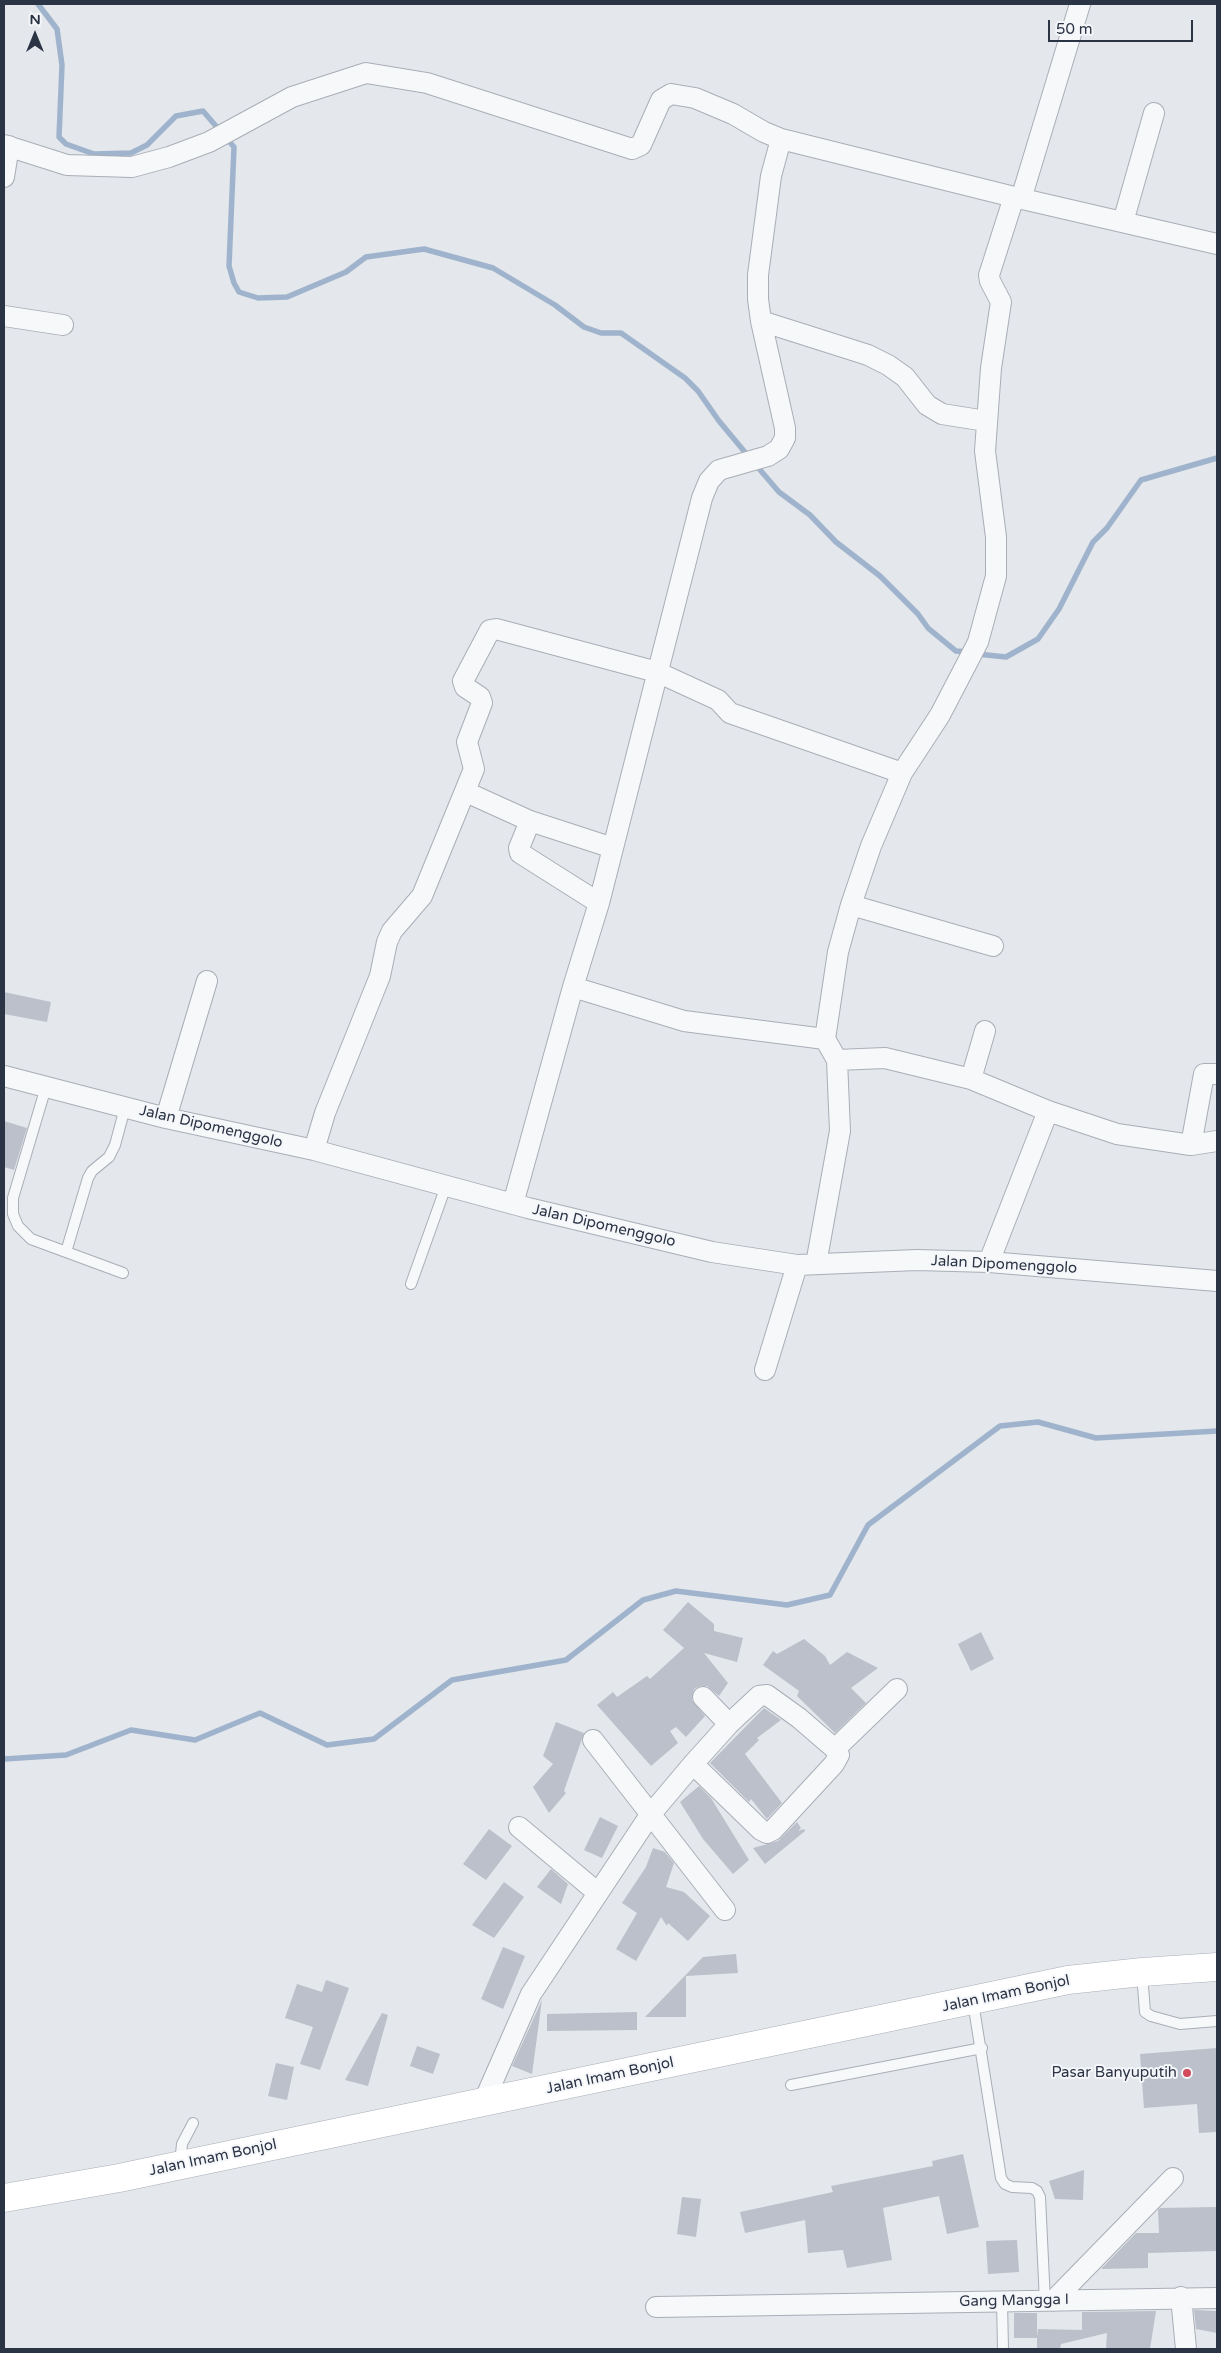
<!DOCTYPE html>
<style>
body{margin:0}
#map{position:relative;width:1221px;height:2353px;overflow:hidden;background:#e4e7ec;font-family:"Varela Round",sans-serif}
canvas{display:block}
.frame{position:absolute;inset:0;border:5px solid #2b3445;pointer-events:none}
.north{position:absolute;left:10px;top:10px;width:50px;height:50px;-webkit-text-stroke:4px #f4f6f9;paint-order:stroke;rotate:0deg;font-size:14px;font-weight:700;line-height:20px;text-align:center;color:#2b3445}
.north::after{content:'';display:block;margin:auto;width:18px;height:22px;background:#2b3445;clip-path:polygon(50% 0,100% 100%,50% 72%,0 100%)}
.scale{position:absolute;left:1048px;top:20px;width:145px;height:22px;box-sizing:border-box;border:2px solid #2b3445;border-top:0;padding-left:6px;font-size:15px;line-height:18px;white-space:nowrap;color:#2b3445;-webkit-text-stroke:4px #f4f6f9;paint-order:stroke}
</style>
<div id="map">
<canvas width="1221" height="2353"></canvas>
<div class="frame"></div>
<div class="north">N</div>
<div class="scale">50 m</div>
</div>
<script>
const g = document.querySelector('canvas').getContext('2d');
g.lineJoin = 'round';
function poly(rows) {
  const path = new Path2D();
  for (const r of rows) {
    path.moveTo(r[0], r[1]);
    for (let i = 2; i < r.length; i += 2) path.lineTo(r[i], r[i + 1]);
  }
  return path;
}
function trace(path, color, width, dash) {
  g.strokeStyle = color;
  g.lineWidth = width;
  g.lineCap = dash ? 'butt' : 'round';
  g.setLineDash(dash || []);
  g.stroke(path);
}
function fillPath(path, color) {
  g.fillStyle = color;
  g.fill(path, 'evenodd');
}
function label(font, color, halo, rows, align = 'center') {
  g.font = font + ' "Varela Round",sans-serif';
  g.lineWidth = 4;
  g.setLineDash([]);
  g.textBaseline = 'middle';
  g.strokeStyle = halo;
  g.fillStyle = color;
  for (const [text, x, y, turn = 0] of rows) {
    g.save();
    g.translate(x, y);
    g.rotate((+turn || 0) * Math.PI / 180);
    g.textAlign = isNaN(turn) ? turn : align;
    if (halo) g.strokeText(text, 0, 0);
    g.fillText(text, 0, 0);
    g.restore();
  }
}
trace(poly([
 [38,4,57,29,62,65,59,137,66,144,94,154,131,153,147,145,176,116,203,111,234,147,229,266,234,283,239,292,258,298,287,297,346,272,366,257,424,249,493,268,555,305,584,327,601,333,621,333,685,378,698,391,719,421,749,457],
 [755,464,779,492,810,515,836,542,880,576,918,614,928,628,956,651,968,652],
 [977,654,1006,657,1038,639,1059,609,1093,542,1107,528,1141,480,1217,458],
 [4,1759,66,1755,131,1730,195,1740,260,1713,327,1745,374,1739,452,1680,566,1660,643,1600,676,1591,787,1605,830,1595,868,1525,1000,1426,1038,1422,1096,1438,1217,1431]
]), '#9fb4cc', 5.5);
fillPath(poly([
 [4,992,51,1002,47,1022,4,1014],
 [4,1121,27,1128,14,1170,4,1167],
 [688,1602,714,1624,714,1631,743,1638,737,1662,704,1653,728,1683,719,1696,707,1686,700,1686,694,1689,692,1700,705,1716,686,1737,676,1727,670,1731,678,1743,651,1766,597,1705,613,1692,617,1697,647,1676,650,1679,684,1648,663,1630],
 [981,1632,994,1659,971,1671,958,1644],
 [804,1639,825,1656,830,1665,847,1652,878,1668,851,1688,866,1703,835,1733,797,1696,799,1691,763,1665,773,1651,777,1654],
 [764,1708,781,1720,757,1738,759,1740,745,1754,782,1803,767,1819,751,1799,749,1802,710,1763],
 [556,1722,584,1733,564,1791,566,1793,549,1813,533,1787,553,1764,543,1756],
 [699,1786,711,1798,749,1860,733,1874,703,1839,680,1802],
 [600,1817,618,1826,602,1858,584,1850],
 [797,1822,801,1828,798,1831,804,1829,805,1831,765,1864,753,1848,778,1841],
 [489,1829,512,1846,486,1880,463,1864],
 [653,1848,665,1852,674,1863,666,1887,684,1892,710,1916,688,1941,668,1923,667,1926,661,1917,636,1961,616,1949,637,1913,622,1903,646,1867],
 [551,1869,568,1884,561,1904,537,1887],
 [504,1882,524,1897,494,1938,472,1925],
 [503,1947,525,1956,503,2009,481,1999],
 [736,1954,738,1973,686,1976,686,2017,645,2017,703,1957],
 [326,1980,349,1988,320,2070,300,2064,313,2027,285,2018,297,1984,322,1992],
 [542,2000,532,2074,512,2066],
 [637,2012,637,2030,547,2031,547,2014],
 [382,2013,388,2015,368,2086,345,2080],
 [417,2046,440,2054,433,2074,410,2066],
 [1217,2048,1217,2132,1199,2133,1197,2104,1144,2108,1140,2054],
 [276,2063,294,2067,287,2100,268,2096],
 [963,2154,979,2227,947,2234,939,2196,883,2208,892,2260,847,2268,843,2250,808,2253,805,2220,745,2233,740,2212,833,2192,831,2186,933,2166,932,2161],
 [1084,2170,1083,2200,1055,2199,1049,2181],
 [682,2197,701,2199,696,2237,677,2234],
 [1217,2207,1217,2251,1148,2253,1148,2268,1101,2269,1136,2233,1159,2233,1158,2210,1160,2208],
 [1017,2240,1019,2272,988,2274,986,2241],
 [1194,2310,1216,2311,1217,2333,1196,2329],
 [1156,2311,1150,2349,1106,2349,1107,2333,1061,2344,1060,2349,1037,2349,1037,2338,1014,2338,1014,2313,1037,2313,1037,2337,1038,2329,1082,2330,1082,2312]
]), '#bbc0ca');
const service = poly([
 [46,1087,13,1198,13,1214,18,1226,31,1239,123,1273],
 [66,1252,88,1178,92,1171,109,1157,115,1145,125,1108],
 [411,1284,446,1186],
 [1142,1973,1145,2012,1151,2016,1180,2024,1217,2021],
 [973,2002,1001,2178,1005,2184,1012,2187,1032,2188,1037,2191,1040,2197,1045,2302],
 [791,2085,982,2048],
 [180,2164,182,2144,193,2123],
 [1002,2302,1003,2349]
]);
const minor = poly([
 [4,145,67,165,132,167,169,157,209,142,292,97,366,73,427,83,632,149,641,145,661,100,671,94,695,98,733,114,764,132,781,139],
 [4,177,9,146],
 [1021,199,1080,4],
 [1123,222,1154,113],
 [4,316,63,325],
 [761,321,868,355,888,365,905,377,927,405,942,414,986,421],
 [466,792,530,821,613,848],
 [530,821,519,848,520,853,599,903],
 [851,905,993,946],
 [573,987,684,1021,825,1039],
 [837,1060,885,1058,971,1079,1048,1111,1117,1134,1191,1145,1217,1141],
 [4,1076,166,1118,314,1150,528,1208,712,1252,797,1265,917,1260,989,1262,1217,1281],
 [971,1079,985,1031],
 [166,1118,207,981],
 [1191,1145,1204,1074,1217,1074],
 [314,1150,325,1113,380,976,387,942,392,931,422,896,474,769,467,742,482,703,480,697,465,687,463,681,490,630,496,629,657,672,718,700,730,713,902,773],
 [513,1204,573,987,599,903,702,498,709,481,719,470,768,456,779,449,785,438,785,428,761,321,758,299,758,275,771,176,781,139,1014,197,1217,244],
 [989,1262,1048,1111],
 [816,1264,840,1131,837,1060,825,1039,838,952,851,905,871,846,902,773,940,715,978,642,996,576,996,537,985,451,991,368,1001,302,990,281,989,275,1014,197],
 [765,1370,797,1265],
 [703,1697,729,1724],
 [593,1740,725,1910],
 [835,1749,897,1689],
 [519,1827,598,1893],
 [484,2101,531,1994,650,1815,693,1764,729,1724,759,1696,767,1695,799,1718,835,1749,839,1755,834,1764,773,1830,767,1833,761,1830,693,1764],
 [1181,2297,1186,2349],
 [1053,2301,1173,2178],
 [656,2307,1217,2298]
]);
const secondary = poly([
 [4,2198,119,2178,1068,1980,1142,1972,1217,1967]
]);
trace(service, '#a9aeb7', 12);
trace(minor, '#a9aeb7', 22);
trace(secondary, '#a9aeb7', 29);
trace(service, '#f7f8fa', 10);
trace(minor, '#f7f8fa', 20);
trace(secondary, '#fff', 28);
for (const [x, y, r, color] of [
 [1187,2073,5,"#d1495b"]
]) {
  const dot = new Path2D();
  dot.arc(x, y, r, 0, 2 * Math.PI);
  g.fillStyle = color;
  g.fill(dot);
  trace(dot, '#f4f6f9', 2);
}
label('15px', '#2b3445', '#f4f6f9', [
 ["Jalan Dipomenggolo",211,1127,13],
 ["Jalan Dipomenggolo",604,1226,13],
 ["Jalan Dipomenggolo",1004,1265,3],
 ["Jalan Imam Bonjol",1006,1994,-12],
 ["Jalan Imam Bonjol",610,2076,-12],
 ["Jalan Imam Bonjol",213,2158,-12],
 ["Gang Mangga I",1014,2301,-1]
]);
label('15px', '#2b3445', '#f4f6f9', [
 ["Pasar Banyuputih",1177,2073]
], 'right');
</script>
